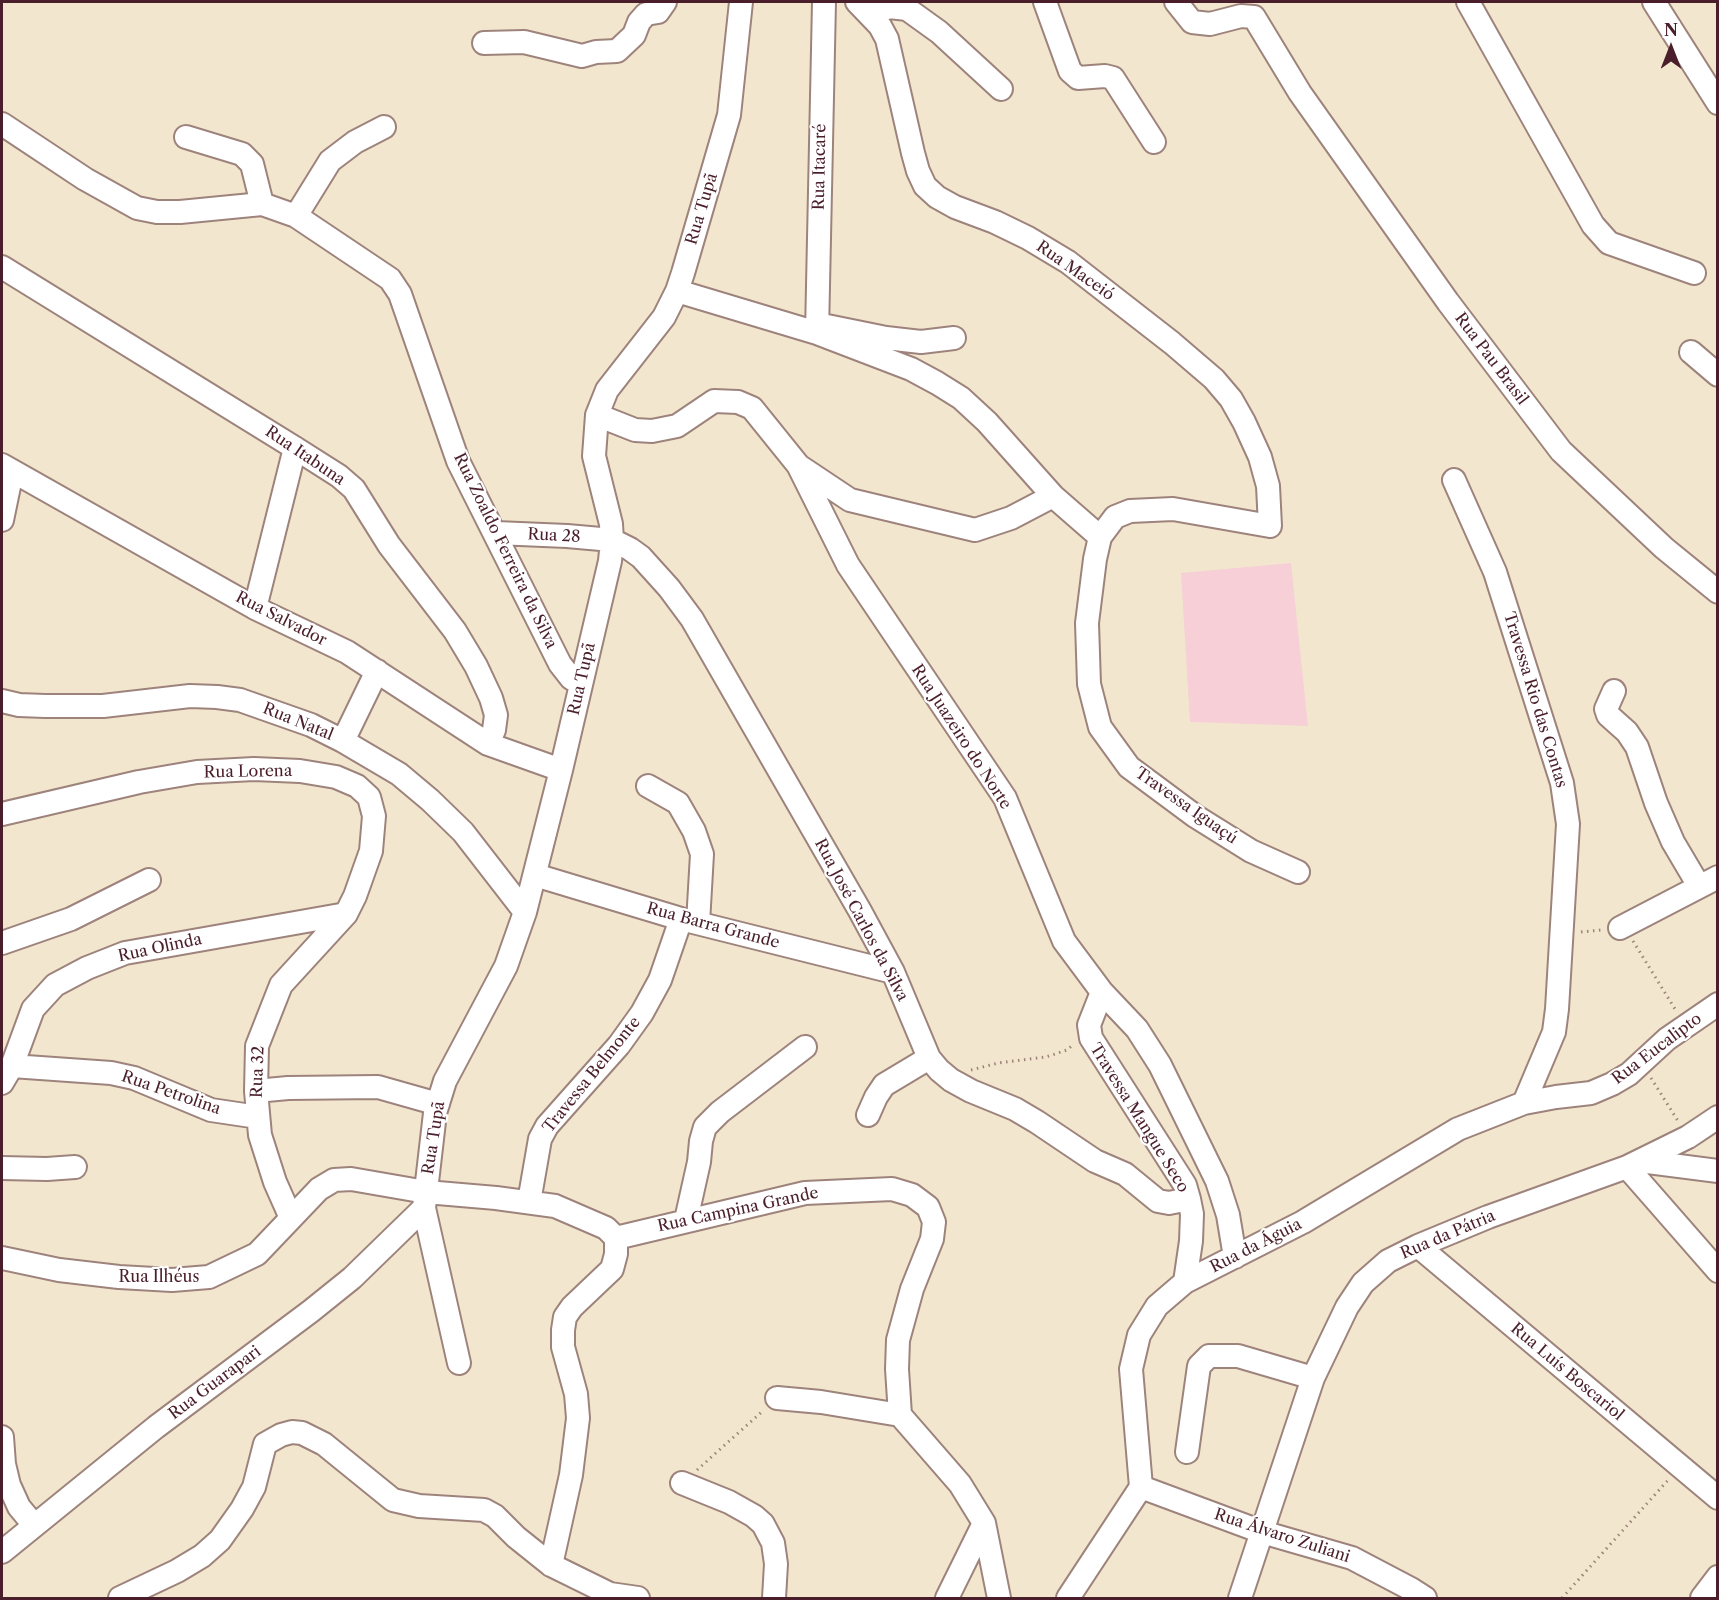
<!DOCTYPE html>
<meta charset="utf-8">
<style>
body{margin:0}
#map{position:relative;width:1719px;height:1600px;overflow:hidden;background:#f2e7ce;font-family:"Libre Caslon Text",serif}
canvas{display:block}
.frame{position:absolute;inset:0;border:3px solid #4a1f2b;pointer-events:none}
.north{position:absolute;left:1641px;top:18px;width:60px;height:60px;-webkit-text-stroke:4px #fff;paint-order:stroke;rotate:0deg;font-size:16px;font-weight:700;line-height:24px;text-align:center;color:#4a1f2b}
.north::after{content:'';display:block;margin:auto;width:21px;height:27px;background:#4a1f2b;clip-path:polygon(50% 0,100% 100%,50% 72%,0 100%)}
</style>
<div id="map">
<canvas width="1719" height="1600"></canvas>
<div class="frame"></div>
<div class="north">N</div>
</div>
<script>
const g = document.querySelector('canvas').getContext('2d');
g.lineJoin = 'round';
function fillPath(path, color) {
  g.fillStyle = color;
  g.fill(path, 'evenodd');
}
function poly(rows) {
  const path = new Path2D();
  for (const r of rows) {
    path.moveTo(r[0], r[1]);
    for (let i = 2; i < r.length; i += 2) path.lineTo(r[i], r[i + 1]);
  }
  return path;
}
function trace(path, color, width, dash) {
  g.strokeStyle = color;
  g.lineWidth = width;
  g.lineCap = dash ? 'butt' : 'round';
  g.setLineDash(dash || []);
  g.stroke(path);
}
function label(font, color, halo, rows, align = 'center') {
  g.font = font + ' "Libre Caslon Text",serif';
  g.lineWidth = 4.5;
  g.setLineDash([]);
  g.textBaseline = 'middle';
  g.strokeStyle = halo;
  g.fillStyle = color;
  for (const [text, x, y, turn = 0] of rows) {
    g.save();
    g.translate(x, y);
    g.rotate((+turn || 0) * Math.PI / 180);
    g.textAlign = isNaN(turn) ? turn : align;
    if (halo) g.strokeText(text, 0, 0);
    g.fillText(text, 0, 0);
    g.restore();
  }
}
fillPath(poly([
 [1291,563,1308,726,1190,722,1181,573]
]), '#f6cfd7');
const minor = poly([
 [857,2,880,26,887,39,913,153,918,171,925,186,937,197,955,207,995,222,1028,238,1068,262,1172,343,1214,379,1231,399,1244,422,1260,457,1268,486,1270,526,1173,509,1130,511,1115,517,1100,537,1095,559,1087,623,1089,684,1100,727,1129,767,1195,816,1251,851,1298,872],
 [1045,2,1070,71,1078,78,1105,76,1113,78,1154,142],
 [1176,2,1192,22,1210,24,1241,16,1254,17,1300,93,1448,302,1561,451,1664,548,1718,592],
 [1468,2,1593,225,1609,243,1694,273],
 [1654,2,1718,103],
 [871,15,889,7,907,9,939,32,1001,89],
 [484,43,524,42,582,56,596,52,617,51,634,35,639,22,646,14,658,12,665,2],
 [2,124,85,179,137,208,157,212,180,212,262,204,296,216,390,279,400,294,458,461,560,664,571,678,581,684],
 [186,137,242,154,252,164,262,204],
 [296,216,330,161,355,142,384,127],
 [2,267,295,448,339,476,354,489,389,545,455,631,476,666,491,698,496,715,494,730,488,744],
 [677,291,817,333,911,369,937,383,961,398,987,422,1053,496,1100,537],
 [827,326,886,338,921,342,954,338],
 [817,333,824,2],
 [1691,352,1718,375],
 [597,415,635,430,652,431,677,426,714,401,738,402,752,408,798,465,848,565,1005,798,1064,941,1102,992,1137,1029,1160,1065,1217,1181,1228,1215,1235,1257],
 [2,465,255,608,347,652,488,744,561,770],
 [799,466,850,500,975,530,1011,518,1053,496],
 [1454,480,1495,572,1562,783,1568,824,1557,1009,1554,1032,1524,1103],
 [2,520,12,472],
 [496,533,567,536,612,540,630,549,641,557,669,588,692,619,860,911,893,972,929,1058,939,1070,951,1080,971,1091,1015,1109,1037,1122,1095,1161,1125,1174,1158,1201,1169,1203,1189,1199],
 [255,608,295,448],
 [1614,691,1606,709,1608,715,1627,732,1637,747,1656,803,1673,842,1699,886],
 [2,701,19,705,45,706,103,706,190,696,217,697,240,700,311,725,343,741,399,774,430,800,463,832,525,912],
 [343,741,377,671],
 [648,786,678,803,694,831,702,854,698,923],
 [2,814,139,782,197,772,254,769,300,771,336,777,357,786,369,797,374,816,371,851,355,896,346,914,281,985,257,1046,256,1091,260,1135,275,1182,291,1218],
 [535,875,681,919,893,972],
 [1620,928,1718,877],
 [2,943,71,919,149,880],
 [1102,992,1089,1025,1091,1038,1185,1185,1189,1199,1192,1214,1191,1241,1185,1282],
 [12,1066,111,1073,134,1078,211,1110,258,1117],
 [2,1083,12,1066,33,1009,55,985,87,968,125,953,346,914],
 [256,1091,288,1088,378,1087,438,1104],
 [868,1115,876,1097,884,1085,929,1058],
 [1640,1161,1718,1171],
 [1627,1167,1718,1271],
 [2,1168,47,1169,75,1167],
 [529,1202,540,1139,547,1126,619,1045,642,1013,660,980,681,919],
 [686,1220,699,1162,701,1141,705,1127,720,1112,805,1047],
 [616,1238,805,1193,892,1189,912,1195,928,1207,934,1222,932,1239,912,1289,898,1340,897,1369,900,1415],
 [1418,1246,1718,1498],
 [2,1258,59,1270,119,1277,172,1280,209,1277,257,1254,319,1189,334,1180,351,1179,426,1192,496,1198,555,1206,606,1228,616,1238,616,1254,612,1269,572,1307,565,1317,563,1330,563,1347,576,1394,578,1418,571,1475,551,1565],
 [459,1363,424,1208,435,1113,445,1081,506,966,525,912,561,770,610,561,612,540,611,524,594,456,597,415,607,390,664,317,677,291,683,273,729,115,741,2],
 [777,1398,821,1402,900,1415,960,1484,984,1523,999,1598],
 [2,1437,4,1464,9,1485,19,1507,34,1525],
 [1187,1452,1199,1366,1209,1356,1238,1356,1313,1378],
 [682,1483,729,1502,754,1516,763,1524,773,1543,776,1564,774,1598],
 [1141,1487,1131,1369,1139,1335,1157,1306,1185,1282,1303,1222,1458,1129,1524,1103,1556,1097,1591,1093,1612,1084,1629,1074,1667,1039,1718,1004],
 [1141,1487,1262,1532,1352,1558,1411,1589,1425,1598],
 [2,1552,156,1427,311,1311,352,1278,424,1208],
 [120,1598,177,1571,202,1556,220,1540,242,1509,254,1487,265,1444,281,1435,292,1432,302,1433,324,1444,393,1500,419,1506,484,1510,495,1516,516,1537,551,1565,610,1594,638,1598],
 [947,1598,984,1523],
 [1068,1598,1141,1487],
 [1240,1598,1313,1378,1347,1307,1363,1283,1388,1261,1418,1246,1488,1217,1627,1167,1688,1137,1718,1117],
 [1702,1598,1718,1577]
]);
trace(minor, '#9e837c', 26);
trace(poly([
 [1581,932,1601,930],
 [1633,941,1675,1009],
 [971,1070,998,1063,1046,1057,1067,1050,1074,1044],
 [1651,1078,1678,1121],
 [697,1470,764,1410],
 [1562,1598,1669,1479]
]), '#9e837c', 3, [1.5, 4.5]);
trace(minor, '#fff', 22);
label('16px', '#4a1f2b', '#fff', [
 ["Rua Itacaré",820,167,-89],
 ["Rua Tupã",702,209,-73],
 ["Rua Maceió",1075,271,35],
 ["Rua Pau Brasil",1491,359,53],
 ["Rua Itabuna",305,456,34],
 ["Rua 28",554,536,3],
 ["Rua Zoaldo Ferreira da Silva",505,551,64],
 ["Rua Salvador",281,619,27],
 ["Rua Tupã",582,679,-77],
 ["Travessa Rio das Contas",1535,700,73],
 ["Rua Natal",298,722,22],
 ["Rua Juazeiro do Norte",961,737,57],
 ["Rua Lorena",248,772,-1],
 ["Travessa Iguaçú",1186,806,35],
 ["Rua José Carlos da Silva",861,920,62],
 ["Rua Barra Grande",713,926,15],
 ["Rua Olinda",160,948,-12],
 ["Rua Eucalipto",1657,1049,-37],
 ["Rua 32",258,1072,-88],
 ["Travessa Belmonte",592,1075,-51],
 ["Rua Petrolina",171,1093,19],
 ["Travessa Mangue Seco",1139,1118,58],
 ["Rua Tupã",434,1138,-81],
 ["Rua Campina Grande",738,1210,-12],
 ["Rua da Pátria",1448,1235,-23],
 ["Rua da Águia",1256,1246,-27],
 ["Rua Ilhéus",159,1277],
 ["Rua Luís Boscariol",1567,1372,40],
 ["Rua Guarapari",215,1383,-37],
 ["Rua Álvaro Zuliani",1282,1536,18]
]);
</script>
